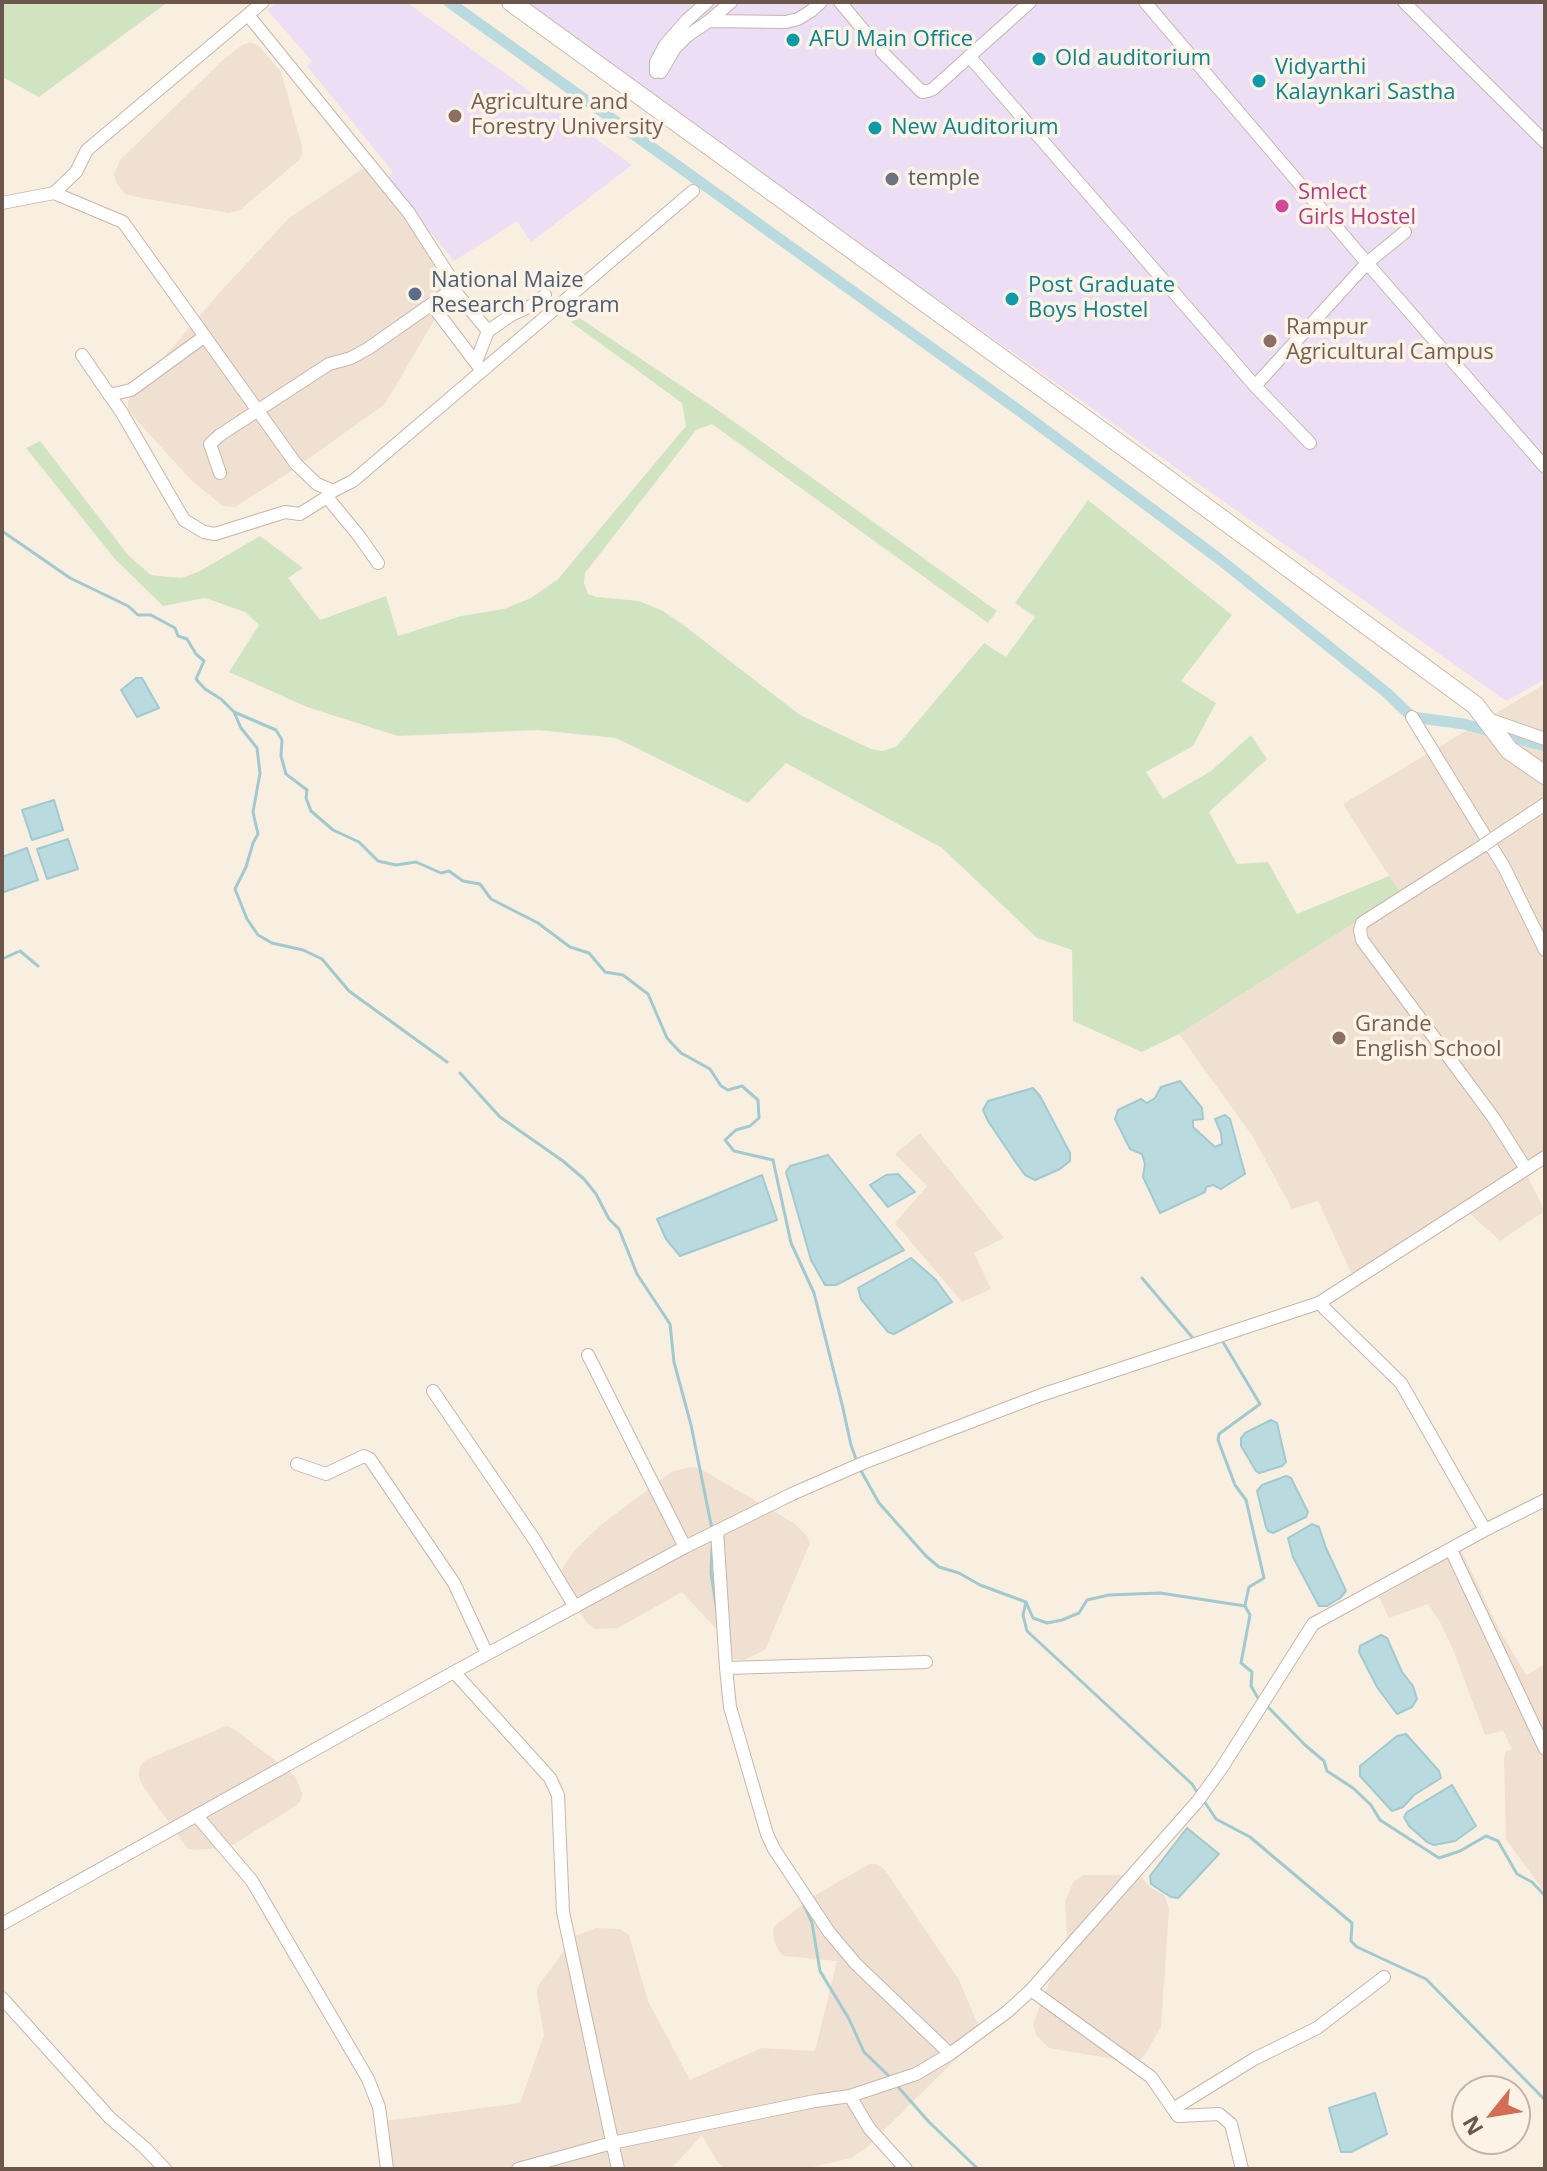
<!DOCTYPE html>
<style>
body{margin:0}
#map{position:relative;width:1547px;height:2171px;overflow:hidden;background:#f9efe1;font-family:"Open Sans",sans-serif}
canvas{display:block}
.frame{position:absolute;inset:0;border:4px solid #6c564b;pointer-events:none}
.north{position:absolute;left:1451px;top:2075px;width:80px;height:80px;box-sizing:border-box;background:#fcf3e7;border:2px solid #c2b4a9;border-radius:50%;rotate:240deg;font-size:22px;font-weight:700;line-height:32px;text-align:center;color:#6c564b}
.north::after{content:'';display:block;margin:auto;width:28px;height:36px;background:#d56d54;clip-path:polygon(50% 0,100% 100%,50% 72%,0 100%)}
</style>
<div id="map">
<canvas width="1547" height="2171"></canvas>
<div class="frame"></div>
<div class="north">N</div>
</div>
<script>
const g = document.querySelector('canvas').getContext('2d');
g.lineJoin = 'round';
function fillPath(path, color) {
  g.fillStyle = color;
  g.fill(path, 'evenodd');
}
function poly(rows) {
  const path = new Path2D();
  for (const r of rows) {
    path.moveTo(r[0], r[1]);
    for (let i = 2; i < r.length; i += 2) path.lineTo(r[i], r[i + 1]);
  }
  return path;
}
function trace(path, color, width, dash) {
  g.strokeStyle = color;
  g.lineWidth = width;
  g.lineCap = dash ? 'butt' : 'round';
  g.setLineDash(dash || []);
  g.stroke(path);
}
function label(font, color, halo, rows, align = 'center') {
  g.font = font + ' "Open Sans",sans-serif';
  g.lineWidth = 7;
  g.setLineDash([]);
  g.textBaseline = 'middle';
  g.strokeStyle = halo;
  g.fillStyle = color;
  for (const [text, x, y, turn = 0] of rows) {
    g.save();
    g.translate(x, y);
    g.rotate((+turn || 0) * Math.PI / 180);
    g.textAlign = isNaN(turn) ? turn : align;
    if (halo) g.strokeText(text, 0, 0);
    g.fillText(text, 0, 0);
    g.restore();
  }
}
fillPath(poly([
 [250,42,258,45,281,72,302,146,302,154,298,161,240,210,229,213,137,197,125,194,117,184,114,175,120,160,224,59,242,45],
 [365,167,374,167,449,279,450,293,385,404,287,474,235,507,223,506,192,481,139,423,128,409,128,402,131,395,221,291,290,217],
 [1545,684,1545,1163,1527,1175,1545,1211,1500,1241,1467,1211,1355,1281,1318,1201,1292,1209,1253,1137,1179,1034,1400,893,1343,804],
 [920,1133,1004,1238,974,1253,991,1289,962,1302,895,1223,927,1186,895,1154],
 [690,1467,699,1468,794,1523,807,1536,810,1543,765,1650,744,1660,729,1659,729,1643,682,1592,618,1628,594,1629,588,1624,580,1612,562,1575,563,1568,573,1552,602,1524,671,1472],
 [1461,1550,1500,1631,1526,1675,1545,1664,1545,1893,1506,1839,1504,1759,1505,1752,1512,1749,1503,1731,1485,1735,1454,1652,1440,1622,1428,1604,1389,1618,1379,1597],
 [226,1726,234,1729,295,1776,302,1793,301,1800,296,1806,234,1844,222,1848,194,1850,187,1848,145,1789,139,1778,139,1771,141,1765,146,1760],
 [870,1864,877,1864,885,1870,959,1980,978,2025,978,2034,967,2048,865,2149,851,2158,803,2169,735,2169,723,2167,718,2163,702,2135,671,2169,384,2169,377,2137,378,2127,385,2121,520,2103,544,2035,537,1994,538,1986,575,1936,596,1928,620,1929,629,1935,648,2001,690,2080,761,2048,815,2051,837,1961,784,1956,779,1951,774,1941,773,1930,777,1924,817,1894],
 [1084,1875,1140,1875,1151,1888,1164,1895,1169,1908,1161,2027,1144,2056,1139,2061,1131,2062,1049,2048,1036,2035,1033,2024,1067,1936,1065,1901,1074,1881]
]), '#efe0d1');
fillPath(poly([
 [277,2,406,2,632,165,531,242,517,221,454,261,387,179,393,172,307,66,312,61,267,10],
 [517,2,1545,2,1545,679,1506,701]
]), '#ecdef4');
fillPath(poly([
 [2,2,168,2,39,97,2,77],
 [578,317,722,413,997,611,988,623,712,424,696,430,585,573,584,583,588,594,597,597,639,601,663,611,686,627,800,715,871,749,882,751,896,747,984,643,1006,657,1035,617,1015,603,1088,500,1232,615,1181,681,1216,703,1193,746,1146,772,1163,799,1211,771,1251,735,1267,759,1209,812,1237,864,1268,862,1297,914,1389,876,1401,893,1179,1034,1142,1052,1073,1021,1072,950,1037,938,942,848,786,763,748,803,616,738,538,730,398,736,307,707,229,672,259,625,245,612,205,598,163,606,114,558,26,448,40,441,128,555,151,575,181,578,198,572,260,536,303,568,288,578,320,620,386,596,398,636,461,616,504,609,531,598,558,579,686,426,682,403,571,322]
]), '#d1e4c2');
const water = poly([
 [136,678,142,678,159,708,137,717,121,690,136,678],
 [54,800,63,830,32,840,22,810,54,800],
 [68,839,78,869,47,879,37,849,68,839],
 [27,848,38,880,4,892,2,886,2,857,27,848],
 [1180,1081,1202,1108,1203,1119,1193,1120,1193,1127,1215,1147,1222,1144,1221,1133,1215,1119,1225,1115,1230,1119,1245,1174,1221,1189,1213,1185,1206,1187,1205,1192,1160,1213,1143,1177,1145,1164,1142,1154,1130,1149,1115,1119,1118,1110,1141,1099,1147,1103,1155,1098,1161,1087,1180,1081],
 [1033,1088,1040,1096,1070,1153,1070,1161,1060,1169,1035,1180,1025,1175,1017,1164,988,1121,983,1110,988,1101,1033,1088],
 [828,1155,904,1250,836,1285,825,1285,811,1260,786,1172,790,1166,828,1155],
 [898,1174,915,1192,888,1207,870,1185,886,1175,898,1174],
 [762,1175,777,1220,680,1256,666,1239,657,1219,762,1175],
 [911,1258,936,1280,952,1302,894,1334,888,1332,861,1299,858,1288,911,1258],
 [1271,1420,1277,1423,1286,1462,1282,1466,1259,1473,1256,1471,1241,1446,1241,1438,1245,1433,1271,1420],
 [1286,1476,1291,1478,1308,1512,1306,1517,1273,1533,1268,1531,1266,1527,1257,1491,1262,1485,1286,1476],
 [1312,1524,1319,1527,1326,1548,1346,1591,1340,1598,1327,1606,1319,1606,1293,1557,1288,1538,1312,1524],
 [1381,1635,1387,1638,1402,1672,1413,1686,1417,1699,1412,1707,1397,1714,1377,1687,1359,1652,1360,1646,1381,1635],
 [1406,1734,1439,1771,1441,1778,1414,1795,1403,1807,1392,1811,1360,1776,1360,1766,1397,1736,1406,1734],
 [1452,1785,1476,1826,1455,1841,1434,1845,1427,1842,1409,1826,1404,1817,1407,1812,1452,1785],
 [1187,1828,1219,1854,1178,1898,1171,1897,1151,1884,1150,1876,1187,1828],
 [1375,2093,1387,2134,1351,2152,1341,2152,1329,2108,1375,2093]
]);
fillPath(water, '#b9dbdf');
trace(water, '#a0cad0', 2);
trace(poly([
 [2,531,70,578,128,606,138,615,151,615,175,628,178,636,187,639,196,654,204,661,196,679,205,689,221,699,234,712,276,730,282,740,281,756,286,774,307,790,306,798,311,811,333,830,359,842,378,861,396,865,416,862,441,873,449,871,463,881,480,884,491,899,538,923,570,947,589,953,605,972,623,975,648,994,667,1038,681,1053,710,1069,721,1086,728,1090,742,1086,758,1100,759,1118,750,1126,736,1130,725,1140,734,1151,773,1160,791,1243,814,1293,842,1404,851,1445,857,1462],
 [234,712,241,728,257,748,260,773,253,812,258,834,253,843,246,867,235,889,247,919,258,935,272,943,303,950,322,959,349,991,447,1062],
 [2,959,20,951,38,966],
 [460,1073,500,1117,563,1161,584,1179,596,1194,609,1219,619,1229,637,1274,670,1324,674,1362,691,1425,712,1529],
 [1142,1278,1192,1337],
 [1223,1342,1260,1404,1219,1434,1218,1440,1235,1485,1246,1500,1264,1578,1249,1587,1245,1605],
 [860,1469,879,1503,926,1556,939,1567,959,1573,980,1585,1026,1602,1033,1618,1047,1623,1062,1620,1079,1613,1087,1600,1109,1595,1160,1593,1245,1606,1250,1615,1241,1663,1252,1672,1251,1686,1258,1698],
 [712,1548,711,1573,717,1612],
 [1026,1602,1023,1615,1027,1631,1192,1784,1199,1795],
 [1268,1707,1305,1745,1324,1761,1327,1771,1353,1788,1371,1805,1380,1820,1439,1858,1460,1851,1486,1836,1498,1841,1517,1874,1532,1882,1545,1896],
 [1204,1801,1216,1819,1250,1837,1352,1923,1351,1941,1357,1947,1426,1979,1545,2100],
 [803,1903,812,1923,820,1971,849,2019,864,2052,890,2077],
 [899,2088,929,2122,978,2169]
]), '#a0cad0', 3);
trace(poly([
 [449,2,1017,409,1218,558,1387,693,1412,717,1464,724,1545,746]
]), '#b9dbdf', 11);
const street = poly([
 [840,2,865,32],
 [1145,2,1367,263,1545,467],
 [1404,2,1545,142],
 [709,21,786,22,798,19,811,11,821,2],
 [882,52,922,92,928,91,933,89,1030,2],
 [969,56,1255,386,1310,443],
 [656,72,656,62,665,45,686,21,707,2],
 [661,72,675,48,687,36,709,21,731,2],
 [54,193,123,222,296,464,317,484,333,491,353,481,693,191],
 [2,203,54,193,76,172,87,150,263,2],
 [453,289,488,331],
 [432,305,479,367],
 [82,355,122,413,184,520,204,532,215,534,285,512,300,514,327,497],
 [476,362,488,331,513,314,533,305,545,295],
 [1255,386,1367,263,1405,232],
 [109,395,131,390,205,336],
 [220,473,210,444,220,435,329,364,351,358,369,348,453,289,448,274,409,213,248,15],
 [331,493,327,497,359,536,378,563],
 [1412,717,1504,867,1545,950],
 [1488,719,1545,739],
 [1494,838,1545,804],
 [1484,845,1362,923,1360,930,1362,940,1493,1117,1526,1169],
 [1319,1303,1401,1383,1485,1530],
 [588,1355,685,1547],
 [433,1391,534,1539,575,1607],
 [297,1464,326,1474,364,1456,370,1459,454,1583,487,1654],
 [717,1531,726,1668,730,1707,767,1834,774,1849,829,1932,856,1964,950,2054],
 [1451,1550,1545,1749],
 [726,1668,926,1662],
 [454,1672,550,1778,558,1795,563,1912,618,2169],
 [197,1816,252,1881,368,2079,379,2107,387,2169],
 [2,1924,454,1672,685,1547,792,1494,863,1463,1041,1395,1319,1303,1545,1157],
 [1031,1990,1151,2077,1178,2116,1219,2114,1231,2124,1242,2169],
 [2,1998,110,2118,144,2147,165,2169],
 [850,2096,869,2128,906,2169],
 [1173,2109,1254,2059,1317,2028,1384,1977],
 [518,2169,612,2143,815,2101,850,2096,916,2074,950,2054,1007,2012,1031,1990,1197,1802,1221,1769,1313,1624,1485,1530,1545,1500]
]);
const secondary = poly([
 [511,2,1139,458,1475,705,1509,750,1545,775]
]);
trace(street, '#c7b6aa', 14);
trace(secondary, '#cdb8aa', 20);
trace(street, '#fff', 12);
trace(secondary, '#fff', 18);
const streetBridge = poly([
 [1484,845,1494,838]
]);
trace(streetBridge, '#c7b6aa', 14, []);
trace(streetBridge, '#fff', 12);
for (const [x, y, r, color] of [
 [793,40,8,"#0f9aa8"],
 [1039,59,8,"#0f9aa8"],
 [1259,81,8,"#0f9aa8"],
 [455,116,8,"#8d6e63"],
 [875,128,8,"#0f9aa8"],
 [892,179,8,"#6b7280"],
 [1282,206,8,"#d1479c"],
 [415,294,8,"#5c6f8a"],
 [1012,299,8,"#0f9aa8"],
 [1270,341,8,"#8d6e63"],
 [1339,1038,8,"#8d6e63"]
]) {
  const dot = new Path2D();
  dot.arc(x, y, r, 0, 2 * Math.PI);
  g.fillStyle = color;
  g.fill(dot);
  trace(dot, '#fcf3e7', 3);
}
label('22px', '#0d838f', '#fcf3e7', [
 ["AFU Main Office",809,40],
 ["Old auditorium",1055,59],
 ["Vidyarthi",1275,68],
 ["Kalaynkari Sastha",1275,93],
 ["New Auditorium",891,128],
 ["Post Graduate",1028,286],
 ["Boys Hostel",1028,311]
], 'left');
label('22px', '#785e54', '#fcf3e7', [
 ["Agriculture and",471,103],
 ["Forestry University",471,128],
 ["Rampur",1286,328],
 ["Agricultural Campus",1286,353],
 ["Grande",1355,1025],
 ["English School",1355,1050]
], 'left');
label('22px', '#5b616d', '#fcf3e7', [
 ["temple",908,179]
], 'left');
label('22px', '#b23c85', '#fcf3e7', [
 ["Smlect",1298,193],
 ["Girls Hostel",1298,218]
], 'left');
label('22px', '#4e5e75', '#fcf3e7', [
 ["National Maize",431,281],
 ["Research Program",431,306]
], 'left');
</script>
